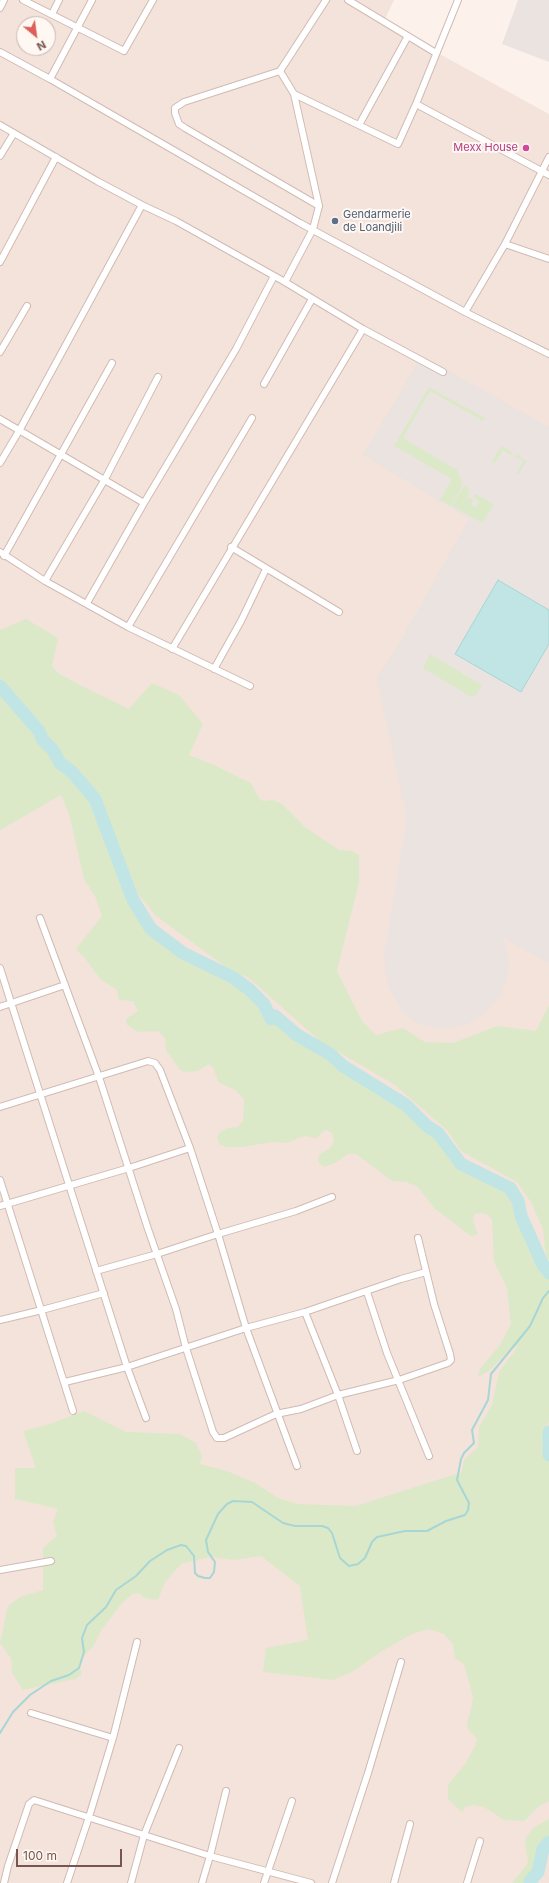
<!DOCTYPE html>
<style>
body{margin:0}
#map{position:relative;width:549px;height:1883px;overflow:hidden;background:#fcf2eb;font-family:Inter,sans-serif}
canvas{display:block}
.north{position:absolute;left:16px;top:16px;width:40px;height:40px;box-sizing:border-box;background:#fef7f2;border:1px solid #c8b7b1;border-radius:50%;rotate:151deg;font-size:11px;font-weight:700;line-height:16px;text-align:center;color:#76564f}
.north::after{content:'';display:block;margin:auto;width:14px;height:18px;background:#dd5f58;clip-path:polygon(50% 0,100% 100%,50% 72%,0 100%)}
.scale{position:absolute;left:16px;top:1849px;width:106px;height:18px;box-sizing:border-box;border:2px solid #76564f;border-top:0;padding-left:5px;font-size:12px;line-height:14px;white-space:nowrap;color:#76564f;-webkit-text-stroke:3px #fef7f2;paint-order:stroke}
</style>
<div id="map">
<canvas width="549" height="1883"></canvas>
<div class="north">N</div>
<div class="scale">100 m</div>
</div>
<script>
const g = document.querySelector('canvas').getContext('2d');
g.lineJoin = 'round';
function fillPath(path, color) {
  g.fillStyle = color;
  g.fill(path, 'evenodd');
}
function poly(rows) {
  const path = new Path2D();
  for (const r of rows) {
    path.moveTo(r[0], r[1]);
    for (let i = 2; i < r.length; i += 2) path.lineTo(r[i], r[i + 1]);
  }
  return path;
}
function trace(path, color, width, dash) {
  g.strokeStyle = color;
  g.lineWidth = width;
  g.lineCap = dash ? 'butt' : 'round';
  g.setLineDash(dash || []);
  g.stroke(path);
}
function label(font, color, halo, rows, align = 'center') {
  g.font = font + ' Inter,sans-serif';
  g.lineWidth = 4;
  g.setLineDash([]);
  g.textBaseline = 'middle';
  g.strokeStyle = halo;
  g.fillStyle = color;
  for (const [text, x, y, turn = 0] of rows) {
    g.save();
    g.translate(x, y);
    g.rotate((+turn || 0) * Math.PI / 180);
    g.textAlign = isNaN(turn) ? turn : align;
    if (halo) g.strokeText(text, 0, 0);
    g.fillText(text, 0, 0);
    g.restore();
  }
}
fillPath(poly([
 [0,0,394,0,383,23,549,114,549,1883,0,1883],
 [24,24,48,24,48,48,24,48]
]), '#f3e3da');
fillPath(poly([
 [518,0,549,0,549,62,502,44],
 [422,356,549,427,549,963,503,938,509,959,508,978,500,995,487,1012,466,1025,443,1029,419,1024,403,1013,388,986,384,957,407,818,377,678,400,642,469,519,363,455]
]), '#ebe3e0');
fillPath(poly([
 [429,387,485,418,483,421,430,391,403,438,457,470,463,484,451,506,440,500,452,479,394,446],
 [501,446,512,452,510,455,503,450,495,463,492,461],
 [517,454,526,461,519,474,517,473,523,461,515,457],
 [464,486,470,490,467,497,473,500,471,504,476,507,479,501,473,497,475,494,494,504,482,523,452,506],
 [26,619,58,638,52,666,58,673,80,685,129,709,152,683,179,695,203,724,189,755,214,765,251,783,259,798,263,801,273,800,282,804,305,827,339,850,352,851,359,855,359,883,337,971,362,1021,376,1035,403,1028,425,1042,453,1043,497,1026,536,1031,549,1005,549,1260,546,1256,543,1229,531,1202,517,1182,461,1151,447,1130,395,1085,320,1041,249,978,226,967,155,915,138,894,100,803,12,694,0,684,0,630],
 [430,654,482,685,475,696,471,697,423,668],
 [0,692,30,725,59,765,76,781,95,807,110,845,121,883,138,917,156,938,185,959,231,981,257,1004,268,1021,280,1023,294,1037,330,1058,341,1069,366,1084,370,1089,393,1101,434,1135,457,1165,499,1187,509,1196,516,1207,536,1260,549,1280,549,1421,542,1445,549,1461,549,1801,538,1807,524,1821,504,1820,484,1807,473,1805,465,1807,462,1812,448,1799,448,1785,465,1764,475,1746,477,1739,468,1729,467,1723,471,1710,473,1697,464,1664,455,1658,453,1644,444,1634,429,1629,412,1634,382,1651,352,1672,333,1680,263,1672,266,1648,308,1640,300,1586,261,1556,234,1560,210,1557,181,1564,165,1582,158,1600,145,1598,139,1593,133,1594,122,1603,100,1632,93,1647,86,1653,79,1663,82,1675,75,1679,23,1690,12,1673,11,1658,0,1643,8,1606,20,1597,43,1590,43,1548,57,1536,53,1522,58,1509,15,1499,15,1468,36,1468,23,1431,50,1424,84,1411,126,1432,180,1434,196,1443,202,1456,200,1464,227,1471,255,1483,278,1498,298,1504,356,1506,462,1472,464,1460,478,1447,479,1427,492,1405,499,1372,519,1345,508,1351,489,1371,478,1377,480,1369,500,1345,511,1324,507,1288,494,1261,492,1220,488,1215,480,1213,474,1214,473,1222,478,1234,471,1236,434,1208,418,1187,406,1182,392,1181,356,1154,348,1154,337,1162,324,1167,318,1162,319,1155,331,1147,334,1141,332,1133,326,1130,321,1133,317,1138,304,1136,287,1143,273,1142,242,1147,227,1147,220,1145,217,1138,220,1132,227,1128,238,1127,243,1121,244,1099,235,1090,218,1082,214,1069,209,1064,198,1071,186,1072,180,1070,166,1050,165,1038,158,1031,138,1032,127,1025,126,1019,138,1011,133,1001,119,1000,117,990,100,979,85,958,76,949,102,916,95,896,84,879,69,814,61,795,0,830],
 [549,1819,549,1834,539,1849,534,1868,525,1879,525,1883,512,1883,528,1863,525,1840,532,1829]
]), '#dce9c9');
const water = poly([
 [498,580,549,610,549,644,521,692,455,654,498,580]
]);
fillPath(water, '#c0e5e4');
trace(water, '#a7d6d5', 1);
trace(poly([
 [0,1733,13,1712,30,1695,51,1681,69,1675,79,1668,84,1652,82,1638,87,1625,106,1607,116,1590,136,1576,150,1561,167,1550,181,1545,186,1546,194,1556,195,1573,198,1576,205,1578,210,1578,214,1572,215,1562,208,1552,206,1540,218,1514,227,1504,233,1501,252,1502,283,1523,295,1526,322,1526,328,1528,332,1533,340,1558,349,1566,358,1564,365,1558,372,1542,377,1537,405,1531,427,1531,446,1521,465,1515,468,1510,469,1503,457,1480,461,1459,464,1453,474,1443,472,1430,488,1400,491,1374,530,1326,543,1298,549,1291]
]), '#a7d6d5', 2);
trace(poly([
 [0,686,39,731,42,739,53,750,60,763,72,772,95,799,133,900,151,929,183,953,234,978,250,990,264,1004,271,1019,275,1016,297,1035,330,1054,343,1066,406,1105,427,1126,438,1133,461,1164,510,1188,518,1201,521,1216,542,1263,549,1273],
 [549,1432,549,1455],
 [531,1883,530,1881,538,1872,543,1849,549,1842]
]), '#c0e5e4', 13);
const street = poly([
 [23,0,124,51,153,0],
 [348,0,436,53],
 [0,8,4,0],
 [52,14,59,0],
 [0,52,50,79,300,223,465,312,549,354],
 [280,71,294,94,319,206,313,229,285,282],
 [50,79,92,0],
 [294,94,398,144,416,104,458,0],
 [416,104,549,175],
 [0,125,97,181,142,205,176,221,285,282,363,329,443,372],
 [359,125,408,36],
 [0,156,14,133],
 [319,206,185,128,179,124,175,113,175,108,184,102,280,71,326,0],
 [505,244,549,259],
 [0,262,56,157],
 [465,312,505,244,549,157],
 [0,352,27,306],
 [264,384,312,299],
 [0,419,144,503],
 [0,463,19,431,142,205],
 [231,547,339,612],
 [0,552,45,581,128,627,250,686],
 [4,556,112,363],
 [45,581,105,479,158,377],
 [87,603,144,503,236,349,274,276],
 [128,627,252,418],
 [172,649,363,329],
 [214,669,241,621,266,569],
 [40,918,99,1077,148,1229,176,1309,186,1348,213,1432,217,1438,224,1438,276,1414,301,1409,338,1395,399,1380,448,1363,451,1360,450,1354,434,1304,418,1238],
 [0,968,127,1367,146,1418],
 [0,1007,65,985],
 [0,1107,148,1061,155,1063,160,1070,190,1148,218,1234,246,1328,297,1466],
 [0,1180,73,1411],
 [0,1206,129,1168,190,1148],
 [96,1271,157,1254,218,1234,296,1211,332,1197],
 [367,1292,387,1353,429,1456],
 [305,1312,338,1395,357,1451],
 [0,1320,42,1310,104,1293],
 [65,1382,127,1367,246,1328,305,1312,401,1279,426,1272],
 [0,1570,51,1561],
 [31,1713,113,1738],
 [4,1883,8,1866,29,1804,34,1800,210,1856,311,1883],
 [67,1883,89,1817,113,1738,137,1642],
 [131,1883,144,1835,179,1748],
 [202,1883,210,1856,226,1791],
 [264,1883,292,1801],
 [332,1883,368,1773,401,1662],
 [394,1883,410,1824],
 [467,1883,480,1841]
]);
trace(street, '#d0bbb3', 8);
trace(street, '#fff', 6);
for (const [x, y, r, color] of [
 [526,148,4,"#d1479c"],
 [335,221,4,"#5c6f8a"]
]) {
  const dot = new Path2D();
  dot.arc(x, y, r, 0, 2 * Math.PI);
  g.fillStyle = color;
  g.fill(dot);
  trace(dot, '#fef7f2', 1.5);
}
label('11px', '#b23c85', '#fef7f2', [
 ["Mexx House",518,148]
], 'right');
label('11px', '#4e5e75', '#fef7f2', [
 ["Gendarmerie",343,215],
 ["de Loandjili",343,228]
], 'left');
</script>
